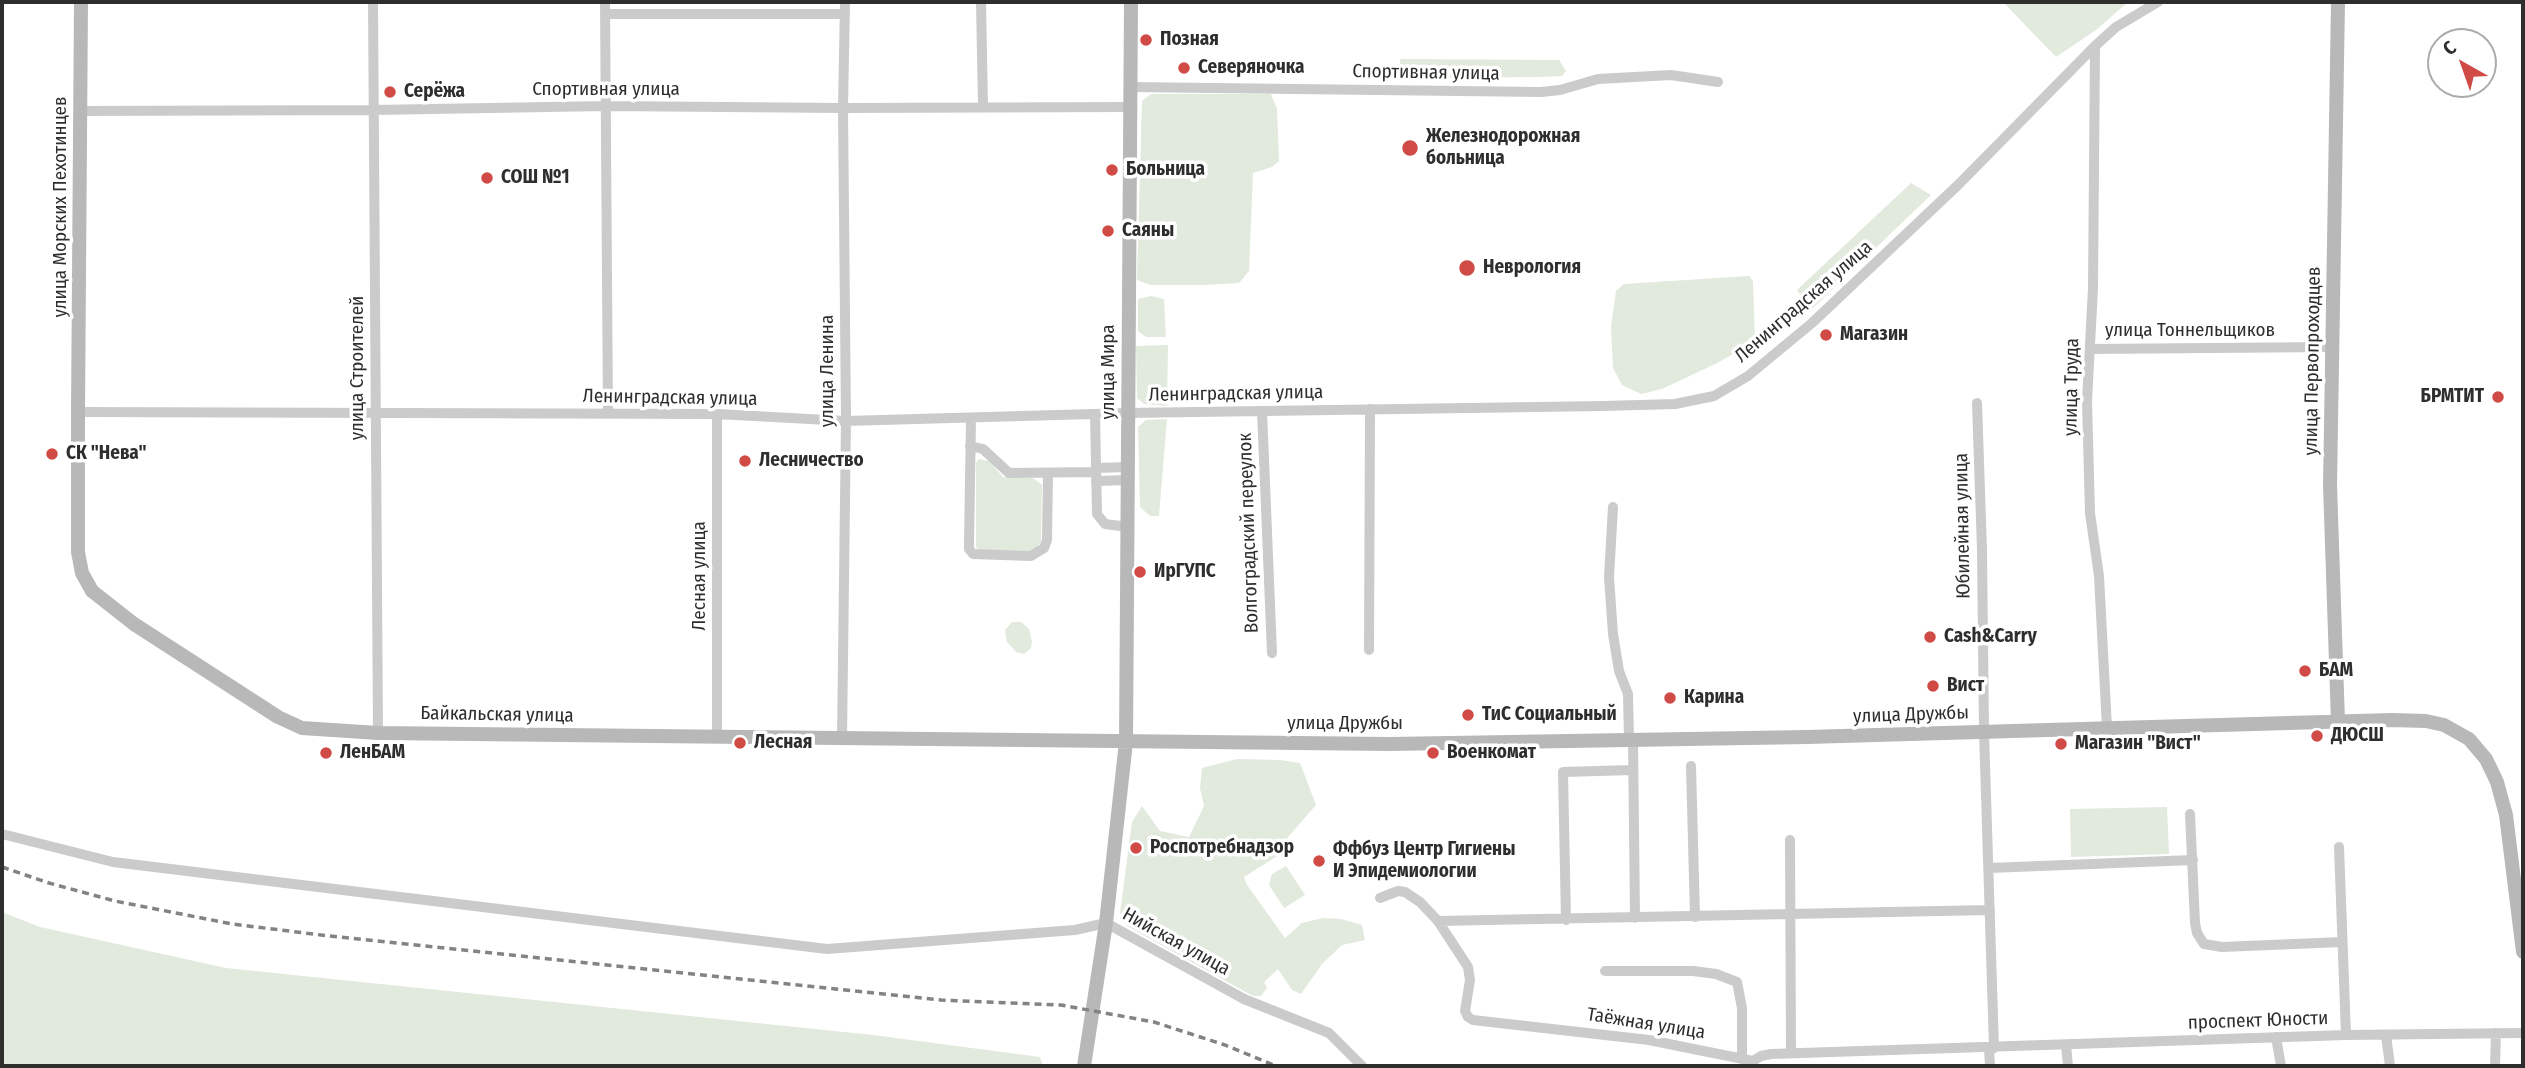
<!DOCTYPE html>
<meta charset="utf-8">
<style>
body{margin:0}
#map{position:relative;width:2525px;height:1068px;overflow:hidden;background:#fff;font-family:"Fira Sans Condensed",sans-serif}
canvas{display:block}
.frame{position:absolute;inset:0;border:4px solid #2e2e2e;pointer-events:none}
.north{position:absolute;left:2427px;top:28px;width:70px;height:70px;box-sizing:border-box;background:#fff;border:2px solid #ababab;border-radius:50%;rotate:320deg;font-size:19px;font-weight:700;line-height:28px;text-align:center;color:#2e2e2e}
.north::after{content:'';display:block;margin:auto;width:24px;height:32px;background:#d04b45;clip-path:polygon(50% 0,100% 100%,50% 72%,0 100%)}
</style>
<div id="map">
<canvas width="2525" height="1068"></canvas>
<div class="frame"></div>
<div class="north">С</div>
</div>
<script>
const g = document.querySelector('canvas').getContext('2d');
g.lineJoin = 'round';
function fillPath(path, color) {
  g.fillStyle = color;
  g.fill(path, 'evenodd');
}
function poly(rows) {
  const path = new Path2D();
  for (const r of rows) {
    path.moveTo(r[0], r[1]);
    for (let i = 2; i < r.length; i += 2) path.lineTo(r[i], r[i + 1]);
  }
  return path;
}
function trace(path, color, width, dash) {
  g.strokeStyle = color;
  g.lineWidth = width;
  g.lineCap = dash ? 'butt' : 'round';
  g.setLineDash(dash || []);
  g.stroke(path);
}
function label(font, color, halo, rows, align = 'center') {
  g.font = font + ' "Fira Sans Condensed",sans-serif';
  g.lineWidth = 7;
  g.setLineDash([]);
  g.textBaseline = 'middle';
  g.strokeStyle = halo;
  g.fillStyle = color;
  for (const [text, x, y, turn = 0] of rows) {
    g.save();
    g.translate(x, y);
    g.rotate((+turn || 0) * Math.PI / 180);
    g.textAlign = isNaN(turn) ? turn : align;
    if (halo) g.strokeText(text, 0, 0);
    g.fillText(text, 0, 0);
    g.restore();
  }
}
fillPath(poly([
 [2003,2,2128,2,2096,30,2056,57],
 [1400,59,1559,60,1566,71,1562,76,1543,77,1389,78,1388,72,1401,71],
 [1151,94,1271,94,1277,109,1279,161,1272,167,1253,173,1249,271,1239,283,1203,285,1150,285,1137,280,1142,101],
 [1911,183,1931,195,1811,310,1797,290],
 [1749,276,1753,281,1755,342,1715,364,1662,389,1641,394,1622,385,1613,368,1611,327,1616,291,1624,284],
 [1151,296,1164,299,1166,337,1146,337,1138,331,1138,299],
 [1168,345,1167,406,1144,404,1137,398,1136,346],
 [1167,419,1159,516,1150,516,1140,507,1138,427,1146,420],
 [979,459,989,461,1003,477,1033,478,1042,485,1041,542,1033,551,978,550,976,547,976,463],
 [1012,622,1021,622,1029,629,1032,642,1031,648,1024,654,1016,652,1007,642,1005,630],
 [1237,759,1280,760,1300,763,1316,805,1288,837,1282,853,1244,877,1247,885,1285,938,1302,923,1323,918,1341,919,1362,925,1365,940,1342,945,1322,964,1301,994,1292,990,1278,969,1264,982,1267,988,1261,996,1253,996,1127,926,1120,913,1132,822,1142,806,1160,831,1189,837,1204,806,1200,788,1202,768],
 [2167,807,2169,854,2071,857,2070,809],
 [1286,866,1305,895,1284,908,1269,885,1272,874],
 [2,912,40,927,226,968,873,1035,1040,1057,1043,1066,2,1066]
]), '#e2e9dd');
trace(poly([
 [373,2,378,733],
 [605,2,608,414],
 [981,2,983,107],
 [605,14,845,14],
 [2095,46,2093,288,2087,401,2090,513,2099,576,2107,728],
 [1130,87,1541,92,1560,90,1598,79,1671,75,1718,82],
 [81,111,373,110,606,106,843,108,1130,107],
 [2090,349,2332,347],
 [1977,403,1982,550,1984,732,1994,1048],
 [1262,411,1272,653],
 [78,412,717,414,846,421,1128,413,1604,406,1675,404,1714,396,1748,376,1812,323,1958,185,2095,46,2116,27,2158,2],
 [1095,414,1097,514,1105,524,1128,527],
 [971,418,969,543,969,549,973,554,1031,556,1044,548,1047,540,1048,473],
 [970,446,983,449,1009,473,1096,472],
 [1096,468,1128,467],
 [1096,481,1128,480],
 [1613,507,1609,577,1613,634,1619,671,1628,694,1629,740],
 [1369,650,1370,409],
 [717,738,717,414],
 [842,739,846,421,843,108,845,2],
 [1633,740,1635,918],
 [1691,766,1695,917],
 [2190,814,2195,923,2197,933,2204,944,2222,947,2342,942],
 [2,834,113,862,827,949,1075,930,1106,923,1244,999,1329,1033,1362,1066],
 [1790,840,1791,1053],
 [2339,847,2346,1035],
 [1989,868,2193,860],
 [1380,898,1398,891,1405,892,1420,902,1438,921,1468,967,1470,980,1465,1011,1468,1017,1473,1020,1649,1040,1753,1061],
 [1566,920,1563,772,1633,770],
 [1438,921,1990,910],
 [1605,971,1693,971,1716,974,1737,982,1742,1008,1742,1059],
 [2386,1035,2390,1066],
 [2276,1037,2281,1066],
 [2066,1045,2068,1066],
 [1989,1048,1990,1066],
 [1745,1066,1761,1056,1771,1054,2346,1035,2523,1033],
 [2495,1066,2496,1033]
]), '#cbcbcb', 10);
trace(poly([
 [81,2,78,412,78,552,82,573,92,591,134,624,278,717,302,728,378,733,1390,744,1807,737,2392,720,2426,721,2444,725,2469,739,2486,759,2497,782,2506,815,2523,952],
 [2338,2,2330,485,2338,722],
 [1084,1066,1106,923,1126,742,1131,2]
]), '#b8b8b8', 14);
trace(poly([
 [2,867,49,883,115,901,232,924,321,935,941,1000,1061,1005,1154,1022,1225,1045,1276,1066]
]), '#838383', 3.5, [7, 5]);
for (const [x, y, r, color] of [
 [1146,40,7,"#d04b45"],
 [1184,68,7,"#d04b45"],
 [390,92,7,"#d04b45"],
 [1410,148,9,"#d04b45"],
 [1112,170,7,"#d04b45"],
 [487,178,7,"#d04b45"],
 [1108,231,7,"#d04b45"],
 [1467,268,9,"#d04b45"],
 [1826,335,7,"#d04b45"],
 [2498,397,7,"#d04b45"],
 [52,454,7,"#d04b45"],
 [745,461,7,"#d04b45"],
 [1140,572,7,"#d04b45"],
 [1930,637,7,"#d04b45"],
 [2305,671,7,"#d04b45"],
 [1933,686,7,"#d04b45"],
 [1670,698,7,"#d04b45"],
 [1468,715,7,"#d04b45"],
 [2317,736,7,"#d04b45"],
 [740,743,7,"#d04b45"],
 [2061,744,7,"#d04b45"],
 [326,753,7,"#d04b45"],
 [1433,753,7,"#d04b45"],
 [1136,848,7,"#d04b45"],
 [1319,861,7,"#d04b45"]
]) {
  const dot = new Path2D();
  dot.arc(x, y, r, 0, 2 * Math.PI);
  g.fillStyle = color;
  g.fill(dot);
  trace(dot, '#fff', 2.5);
}
label('bold 19px', '#2e2e2e', '#fff', [
 ["Позная",1160,40],
 ["Северяночка",1198,68],
 ["Серёжа",404,92],
 ["Железнодорожная",1426,137],
 ["больница",1426,159],
 ["Больница",1126,170],
 ["СОШ №1",501,178],
 ["Саяны",1122,231],
 ["Неврология",1483,268],
 ["Магазин",1840,335],
 ["БРМТИТ",2484,397,"right"],
 ["СК \"Нева\"",66,454],
 ["Лесничество",759,461],
 ["ИрГУПС",1154,572],
 ["Cash&Carry",1944,637],
 ["БАМ",2319,671],
 ["Вист",1947,686],
 ["Карина",1684,698],
 ["ТиС Социальный",1482,715],
 ["ДЮСШ",2331,736],
 ["Лесная",754,743],
 ["Магазин \"Вист\"",2075,744],
 ["ЛенБАМ",340,753],
 ["Военкомат",1447,753],
 ["Роспотребнадзор",1150,848],
 ["Ффбуз Центр Гигиены",1333,850],
 ["И Эпидемиологии",1333,872]
], 'left');
label('19px', '#2e2e2e', '#fff', [
 ["Спортивная улица",1426,73,1],
 ["Спортивная улица",606,90],
 ["улица Морских Пехотинцев",61,207,-90],
 ["Ленинградская улица",1804,302,-41],
 ["улица Тоннельщиков",2190,331],
 ["улица Первопроходцев",2313,361,-89],
 ["улица Строителей",358,368,-90],
 ["улица Ленина",828,371,-90],
 ["улица Мира",1109,372,-90],
 ["улица Труда",2072,387,-89],
 ["Ленинградская улица",1236,394,-1],
 ["Ленинградская улица",670,398,1],
 ["Юбилейная улица",1963,526,-91],
 ["Волгоградский переулок",1249,533,-92],
 ["Лесная улица",700,576,-90],
 ["Байкальская улица",497,715,1],
 ["улица Дружбы",1911,715,-2],
 ["улица Дружбы",1345,724],
 ["Нийская улица",1176,942,29],
 ["проспект Юности",2258,1021,-2],
 ["Таёжная улица",1646,1024,9]
]);
</script>
